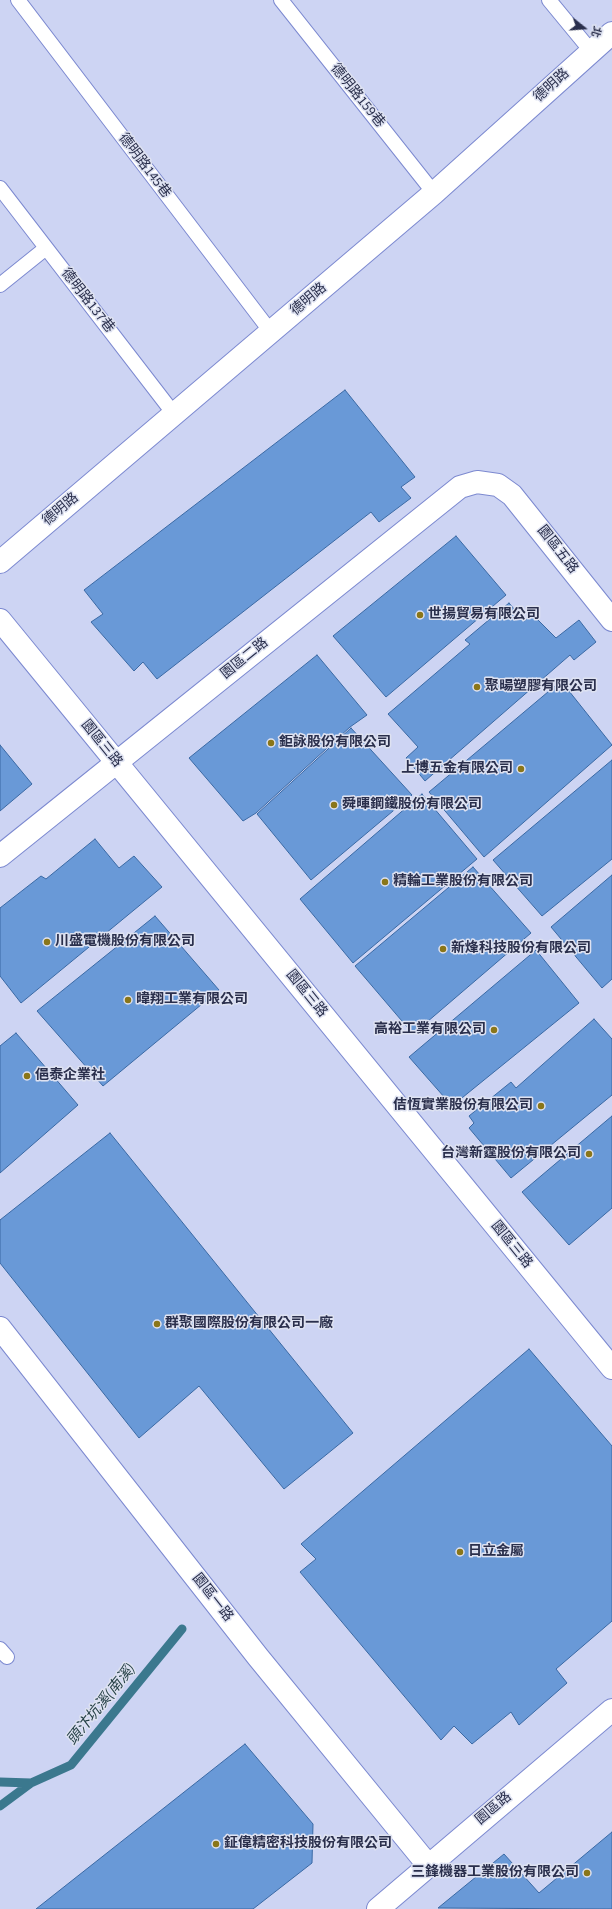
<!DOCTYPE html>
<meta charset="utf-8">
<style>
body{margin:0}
#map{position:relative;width:612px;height:1909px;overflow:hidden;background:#cdd4f3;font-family:"Source Sans 3","Noto Sans TC",sans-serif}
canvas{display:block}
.north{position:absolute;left:564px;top:8px;width:40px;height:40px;-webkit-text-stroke:3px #dee2f1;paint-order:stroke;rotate:107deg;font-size:11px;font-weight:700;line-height:16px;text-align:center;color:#2a2f4c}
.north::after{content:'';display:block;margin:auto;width:14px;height:18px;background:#2a2f4c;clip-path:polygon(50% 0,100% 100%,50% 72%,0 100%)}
</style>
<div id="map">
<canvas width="612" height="1909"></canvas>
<div class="north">北</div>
</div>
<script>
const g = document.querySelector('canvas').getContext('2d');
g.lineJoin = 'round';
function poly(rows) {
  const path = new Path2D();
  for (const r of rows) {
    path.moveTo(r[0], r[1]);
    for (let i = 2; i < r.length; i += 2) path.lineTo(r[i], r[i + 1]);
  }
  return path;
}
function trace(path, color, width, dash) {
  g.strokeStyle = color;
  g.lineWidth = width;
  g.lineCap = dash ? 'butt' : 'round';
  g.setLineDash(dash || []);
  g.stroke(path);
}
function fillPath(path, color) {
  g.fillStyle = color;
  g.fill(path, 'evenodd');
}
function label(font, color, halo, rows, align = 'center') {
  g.font = font + ' "Source Sans 3","Noto Sans TC",sans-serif';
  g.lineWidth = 3;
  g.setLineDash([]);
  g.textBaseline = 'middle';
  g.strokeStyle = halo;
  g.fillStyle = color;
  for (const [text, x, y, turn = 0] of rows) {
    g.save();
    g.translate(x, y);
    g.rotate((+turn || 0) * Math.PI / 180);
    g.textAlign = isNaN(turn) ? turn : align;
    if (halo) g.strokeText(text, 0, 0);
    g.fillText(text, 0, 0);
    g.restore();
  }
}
trace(poly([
 [0,1782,31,1783],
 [0,1806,31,1783,71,1765,182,1629]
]), '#3b788e', 9);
const building = poly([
 [345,390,415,477,401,487,411,498,379,522,371,512,157,679,143,662,134,671,91,622,103,614,84,590,345,390],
 [456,536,506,595,386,697,333,636,456,536],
 [509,603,524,621,533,615,556,638,579,620,596,642,574,660,570,655,425,781,406,758,418,747,388,714,470,644,465,640,509,603],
 [317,655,367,715,350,727,256,813,243,821,189,758,317,655],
 [561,681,612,745,484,857,429,792,561,681],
 [351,728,412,795,311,880,257,814,351,728],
 [0,745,32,784,0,811,0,745],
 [612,760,612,859,542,916,493,860,612,760],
 [422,794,477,859,353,963,300,899,422,794],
 [95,839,119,868,134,856,162,887,21,1003,0,976,0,908,41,876,46,879,95,839],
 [473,867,531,933,413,1034,355,966,473,867],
 [612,875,612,979,602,988,551,927,612,875],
 [155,916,219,990,103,1086,37,1011,155,916],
 [536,950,579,1003,452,1106,409,1057,536,950],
 [594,1019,612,1039,612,1095,511,1178,469,1128,474,1123,469,1116,511,1082,516,1088,594,1019],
 [16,1033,78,1105,0,1173,0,1046,16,1033],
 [612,1116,612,1208,569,1245,522,1192,612,1116],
 [110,1133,353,1433,284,1489,199,1386,139,1438,0,1263,0,1220,110,1133],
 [529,1349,612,1446,612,1621,556,1669,567,1683,519,1725,511,1712,472,1744,454,1726,441,1740,300,1572,316,1559,301,1544,529,1349],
 [245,1744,313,1824,312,1863,253,1909,36,1909,245,1744],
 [612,1832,612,1909,438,1908,504,1854,539,1893,612,1832]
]);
fillPath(building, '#6999d7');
trace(building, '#3a69a4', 1);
const lane = poly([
 [18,0,271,332],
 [281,0,434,193],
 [549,0,591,51],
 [0,188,174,414],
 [0,285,46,248],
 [0,1649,7,1657]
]);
const street = poly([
 [0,562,434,193,612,33],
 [0,620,612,1368],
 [0,856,460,487,477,482,498,485,512,495,612,620],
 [0,1328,258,1657,428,1865],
 [378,1909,612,1710]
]);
trace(lane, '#7c89d0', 16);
trace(street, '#7c89d0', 24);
trace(lane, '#fff', 14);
trace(street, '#fff', 22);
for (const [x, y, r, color] of [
 [420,615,4,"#8a7619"],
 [477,687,4,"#8a7619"],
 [271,743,4,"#8a7619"],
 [521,769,4,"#8a7619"],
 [334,805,4,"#8a7619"],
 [385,882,4,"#8a7619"],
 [47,942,4,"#8a7619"],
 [443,949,4,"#8a7619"],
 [128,1000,4,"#8a7619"],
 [494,1030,4,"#8a7619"],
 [27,1076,4,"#8a7619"],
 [541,1106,4,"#8a7619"],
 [589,1154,4,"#8a7619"],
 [157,1324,4,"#8a7619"],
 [460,1552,4,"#8a7619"],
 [216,1844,4,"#8a7619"],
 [587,1873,4,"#8a7619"]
]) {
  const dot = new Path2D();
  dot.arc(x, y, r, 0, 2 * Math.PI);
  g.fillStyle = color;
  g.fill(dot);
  trace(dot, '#dee2f1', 1.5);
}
label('14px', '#2a2f4c', '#dee2f1', [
 ["德明路",552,86,-42],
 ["德明路159巷",357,96,51],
 ["德明路145巷",144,166,53],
 ["德明路",309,300,-40],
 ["德明路137巷",87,301,52],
 ["德明路",61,510,-40],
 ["園區五路",557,550,52],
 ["園區二路",245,659,-39],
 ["園區三路",101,744,51],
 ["園區三路",306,994,51],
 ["園區三路",511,1245,51],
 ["園區一路",212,1598,52],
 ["園區路",494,1809,-40]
]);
label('bold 14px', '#2a2f4c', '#dee2f1', [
 ["世揚貿易有限公司",428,615],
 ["聚暘塑膠有限公司",485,687],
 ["鉅詠股份有限公司",279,743],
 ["上博五金有限公司",513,769,"right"],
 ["舜暉鋼鐵股份有限公司",342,805],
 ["精輪工業股份有限公司",393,882],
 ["川盛電機股份有限公司",55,942],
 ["新烽科技股份有限公司",451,949],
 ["暐翔工業有限公司",136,1000],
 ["高裕工業有限公司",486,1030,"right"],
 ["俋泰企業社",35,1076],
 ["佶恆實業股份有限公司",533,1106,"right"],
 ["台灣新霆股份有限公司",581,1154,"right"],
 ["群聚國際股份有限公司一廠",165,1324],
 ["日立金屬",468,1552],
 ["鉦偉精密科技股份有限公司",224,1844],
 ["三鋒機器工業股份有限公司",579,1873,"right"]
], 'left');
label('italic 15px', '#274248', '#dee2f1', [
 ["頭汴坑溪(南溪)",102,1705,-51]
]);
</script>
